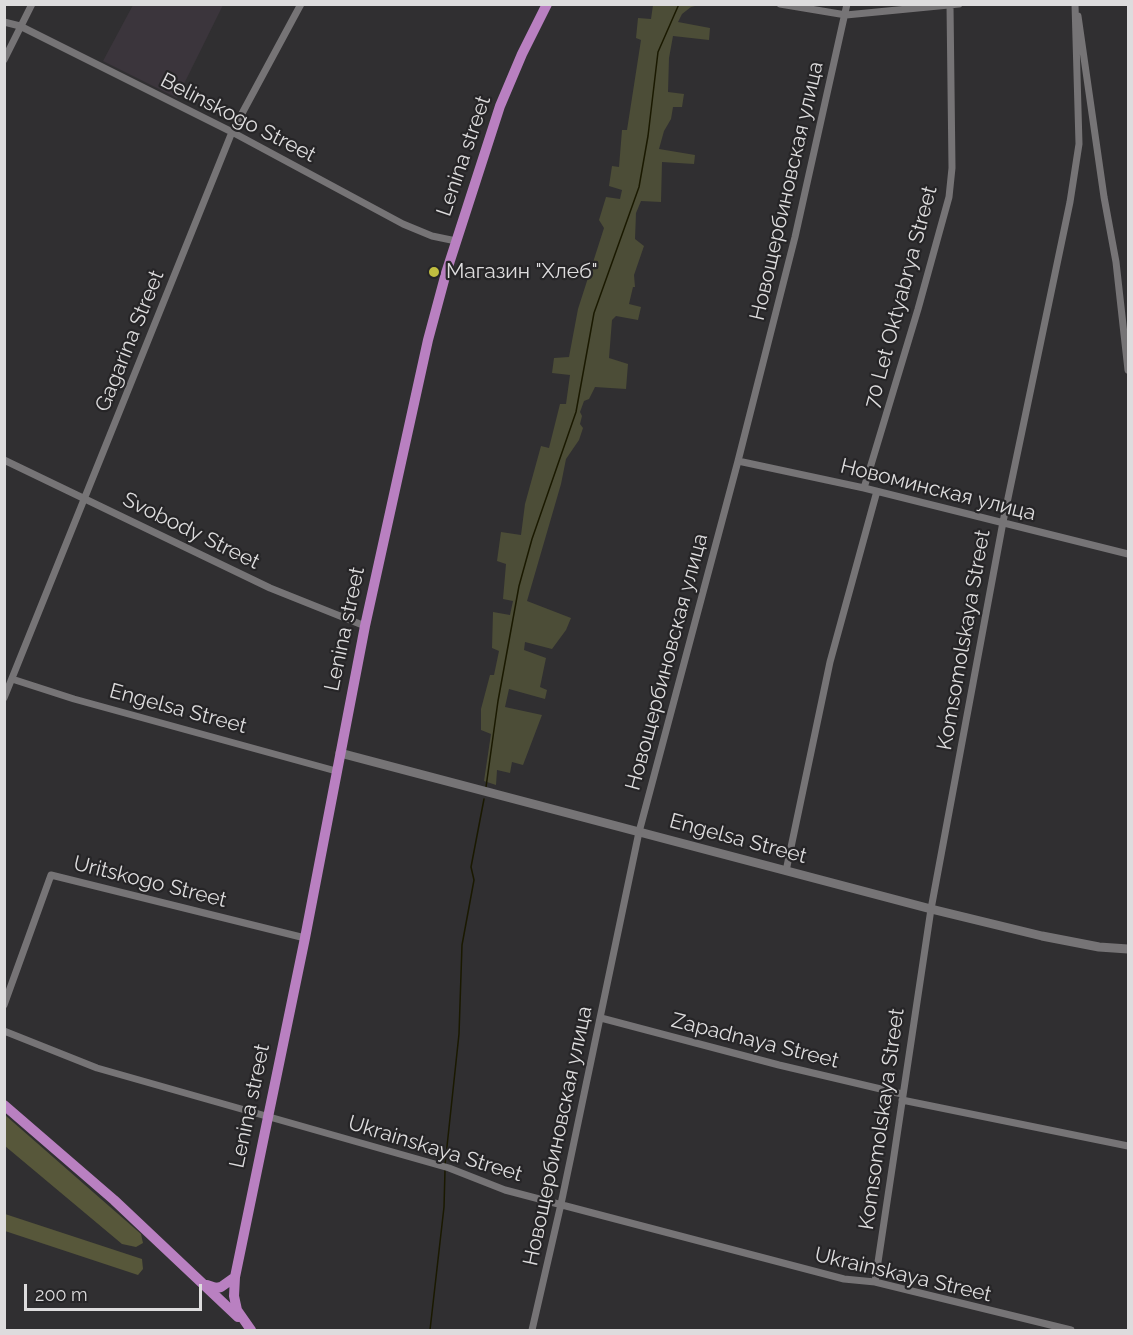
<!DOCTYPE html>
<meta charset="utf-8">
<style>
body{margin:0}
#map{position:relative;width:1133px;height:1335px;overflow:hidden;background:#302f31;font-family:Raleway,sans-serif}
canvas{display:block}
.frame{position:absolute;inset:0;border:6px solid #dddcdd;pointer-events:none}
.scale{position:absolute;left:24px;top:1284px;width:178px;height:27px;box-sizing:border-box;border:3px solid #dddcdd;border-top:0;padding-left:8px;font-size:18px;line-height:21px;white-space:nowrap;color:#dddcdd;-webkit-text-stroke:4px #262527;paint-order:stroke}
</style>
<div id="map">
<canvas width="1133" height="1335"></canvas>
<div class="frame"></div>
<div class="scale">200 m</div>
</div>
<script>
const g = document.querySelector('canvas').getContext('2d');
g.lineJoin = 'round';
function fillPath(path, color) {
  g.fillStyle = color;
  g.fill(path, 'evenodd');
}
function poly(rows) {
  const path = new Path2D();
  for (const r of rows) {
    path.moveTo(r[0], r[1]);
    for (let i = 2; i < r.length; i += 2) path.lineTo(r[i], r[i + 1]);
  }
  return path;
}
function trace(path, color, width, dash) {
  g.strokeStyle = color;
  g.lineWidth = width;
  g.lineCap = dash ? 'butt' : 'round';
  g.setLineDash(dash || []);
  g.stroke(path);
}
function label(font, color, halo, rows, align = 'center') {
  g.font = font + ' Raleway,sans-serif';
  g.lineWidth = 4.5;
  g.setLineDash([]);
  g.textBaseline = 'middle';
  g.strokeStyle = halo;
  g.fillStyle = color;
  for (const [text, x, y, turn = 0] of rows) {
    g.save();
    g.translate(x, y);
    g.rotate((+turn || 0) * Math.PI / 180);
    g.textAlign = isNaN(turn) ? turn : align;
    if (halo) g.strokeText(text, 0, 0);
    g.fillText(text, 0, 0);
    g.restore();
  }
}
fillPath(poly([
 [133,5,223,5,177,98,103,61]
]), '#3b353c');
fillPath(poly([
 [653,5,699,5,691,7,682,14,678,22,710,28,709,40,673,36,669,58,668,92,684,94,682,107,673,107,671,119,664,131,659,149,695,155,694,164,662,162,661,202,641,201,636,213,635,239,644,246,634,275,635,287,633,287,629,304,641,307,638,320,616,316,612,320,609,358,628,364,626,389,595,387,589,399,584,401,580,412,582,416,580,424,583,428,579,440,566,459,561,484,527,601,571,618,566,630,552,649,525,642,524,650,546,658,540,687,547,690,545,699,509,689,505,707,542,715,523,765,512,762,510,773,497,770,496,785,484,781,491,734,481,730,481,709,490,675,494,675,499,651,492,648,493,612,510,615,513,601,503,599,506,564,497,561,501,532,521,535,525,504,541,446,549,448,560,404,566,404,570,375,552,373,554,358,569,357,578,309,604,228,599,220,606,197,620,199,622,190,609,186,612,166,619,167,622,130,627,130,641,40,636,38,638,18,651,19]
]), '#4c4d37');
fillPath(poly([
 [5,1115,141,1234,143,1243,136,1247,122,1244,5,1146],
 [5,1214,142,1259,143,1269,138,1275,5,1231]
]), '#57573a');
trace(poly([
 [486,787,498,701,519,586,532,539,576,412,594,313,639,187,648,136,658,52,679,4],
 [445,1165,459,1034,462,945,474,880,471,867,484,799],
 [430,1330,444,1207,445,1170]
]), '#1a1900', 1.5);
trace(poly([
 [780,4,846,15,959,4],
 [1078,16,1104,197,1116,262,1128,370],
 [4,22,20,26,232,132,403,224,432,236,456,241],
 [4,60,32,4],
 [4,460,270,588,365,626],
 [738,461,864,488,1128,554],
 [864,488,918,309,949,197,952,168,950,5],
 [12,679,74,699,336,771],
 [4,698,232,132,301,4],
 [786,871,830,662,877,491],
 [4,1005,51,875,305,938],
 [601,1018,779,1065,902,1094],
 [4,1031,97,1068,449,1168,505,1190,844,1279,875,1282,1071,1330],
 [902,1100,1128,1146],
 [875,1282,931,909,1003,522,1070,202,1079,144,1075,4],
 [532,1330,561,1204,639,832,738,461,795,237,847,4]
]), '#767476', 7);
trace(poly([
 [340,753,931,909,1042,936,1099,947,1128,949]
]), '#767476', 9);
trace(poly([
 [4,1105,114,1200,238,1317],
 [207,1285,216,1288,221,1287,235,1277],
 [251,1330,237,1310,234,1296,235,1277,305,938,365,626,428,340,446,273,500,106,522,54,547,4]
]), '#b980c1', 10);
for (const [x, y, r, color] of [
 [434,272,6,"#c1be40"]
]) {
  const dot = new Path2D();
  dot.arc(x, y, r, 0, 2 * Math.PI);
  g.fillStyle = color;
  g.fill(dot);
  trace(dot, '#262527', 2);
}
label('21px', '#dddcdd', '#262527', [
 ["Belinskogo Street",238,118,27],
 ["Lenina street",464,156,-71],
 ["Новощербиновская улица",787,191,-77],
 ["70 Let Oktyabrya Street",901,297,-75],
 ["Gagarina Street",130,341,-68],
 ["Новоминская улица",938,490,14],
 ["Svobody Street",191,531,26],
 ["Lenina street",345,629,-78],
 ["Komsomolskaya Street",964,640,-80],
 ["Новощербиновская улица",667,662,-75],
 ["Engelsa Street",178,709,15],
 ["Engelsa Street",738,839,15],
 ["Uritskogo Street",150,882,14],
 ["Zapadnaya Street",755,1041,14],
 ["Lenina street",250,1106,-78],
 ["Komsomolskaya Street",882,1119,-82],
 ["Новощербиновская улица",558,1136,-78],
 ["Ukrainskaya Street",435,1149,17],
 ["Ukrainskaya Street",903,1275,13]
]);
label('21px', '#dddcdd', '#262527', [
 ["Магазин \"Хлеб\"",446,272]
], 'left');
</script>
